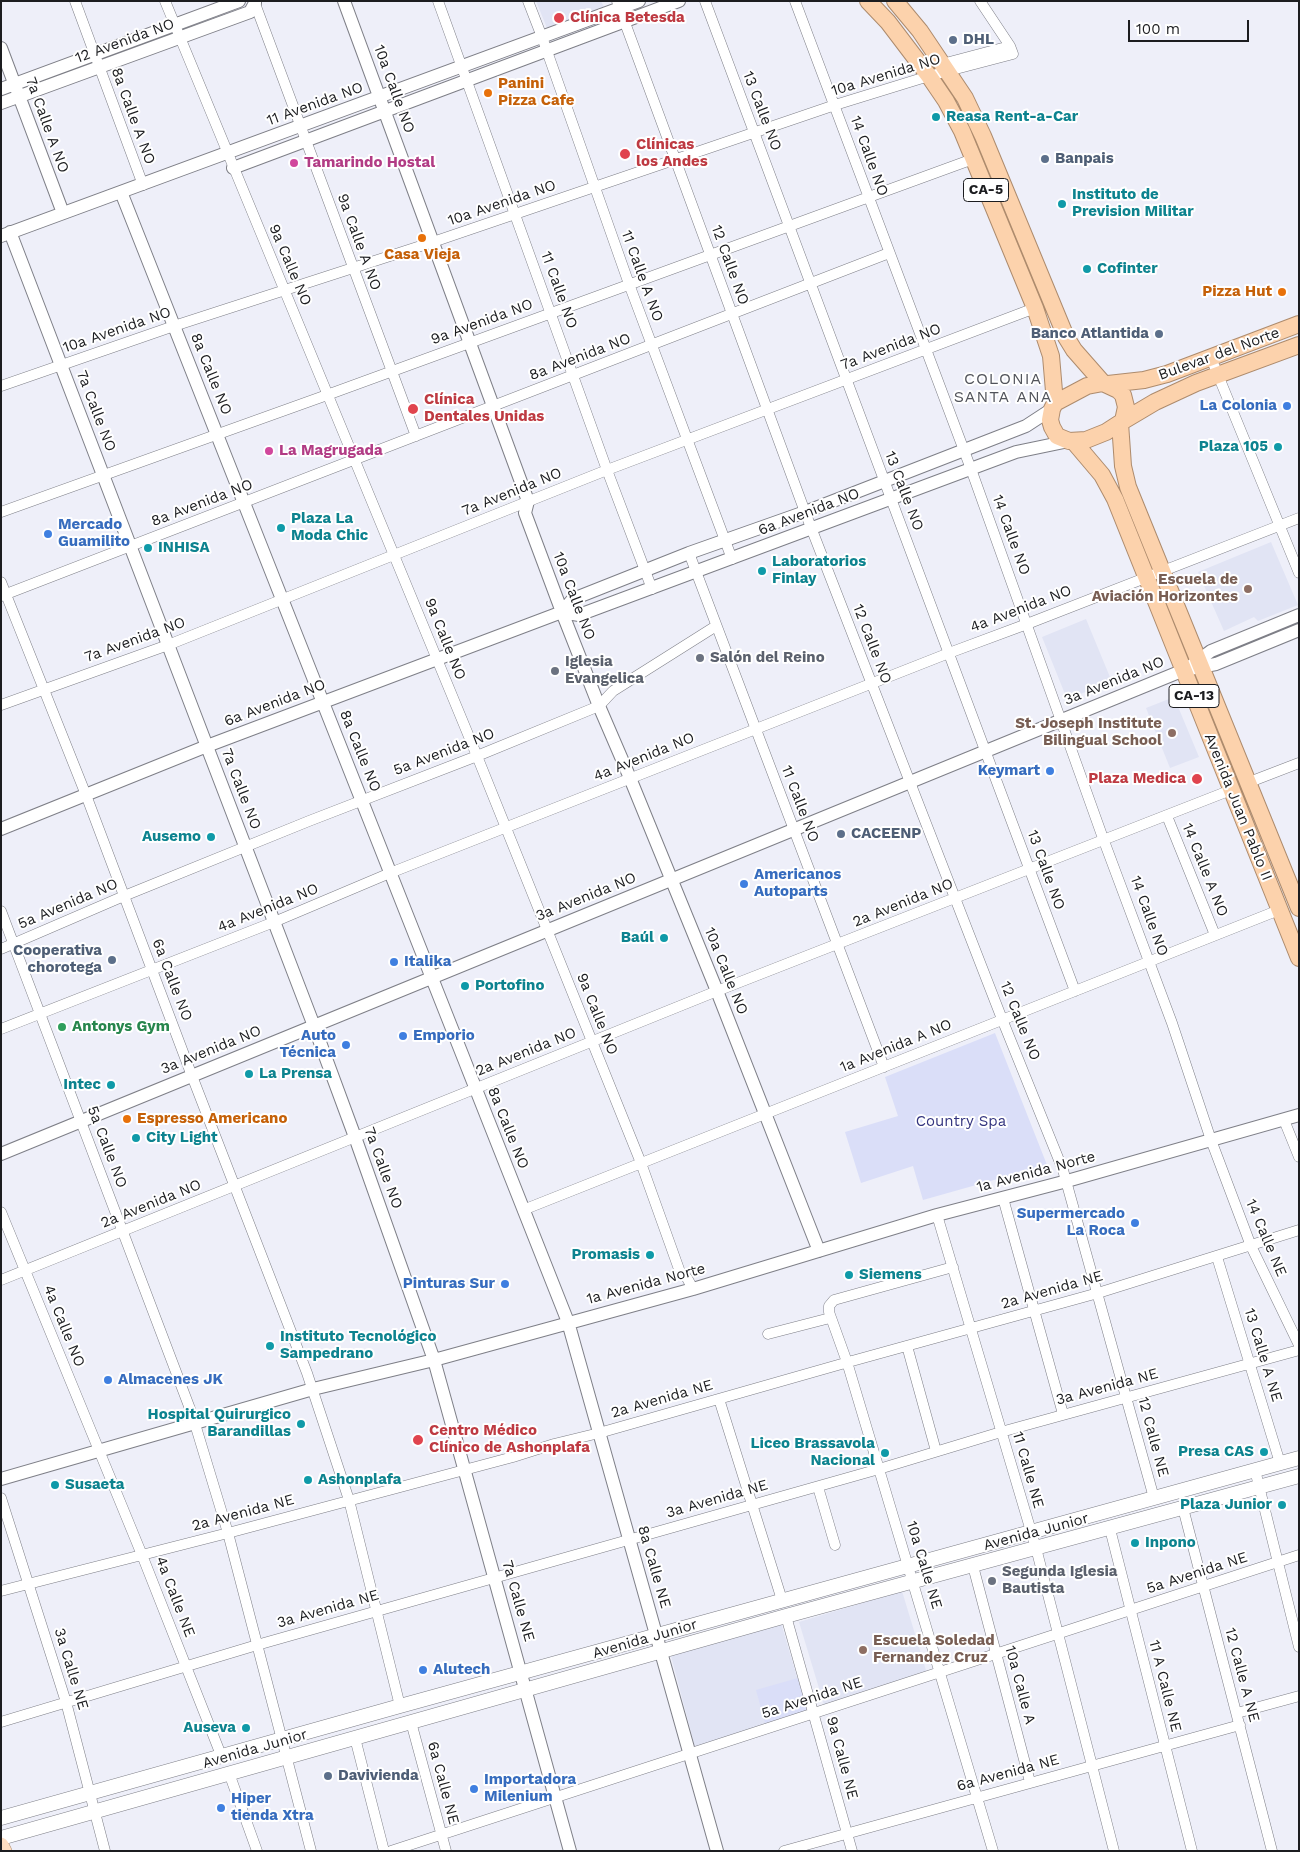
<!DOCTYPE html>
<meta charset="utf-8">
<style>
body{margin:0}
#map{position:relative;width:1300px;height:1852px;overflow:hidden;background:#eeeff9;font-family:"Work Sans",sans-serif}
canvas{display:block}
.frame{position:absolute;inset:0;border:2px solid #1c1d20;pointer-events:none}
.scale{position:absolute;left:1128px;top:20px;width:121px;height:22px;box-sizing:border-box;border:2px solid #1c1d20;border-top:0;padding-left:6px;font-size:15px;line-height:18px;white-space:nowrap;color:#1c1d20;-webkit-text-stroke:4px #fff;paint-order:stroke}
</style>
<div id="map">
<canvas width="1300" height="1852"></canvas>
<div class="frame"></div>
<div class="scale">100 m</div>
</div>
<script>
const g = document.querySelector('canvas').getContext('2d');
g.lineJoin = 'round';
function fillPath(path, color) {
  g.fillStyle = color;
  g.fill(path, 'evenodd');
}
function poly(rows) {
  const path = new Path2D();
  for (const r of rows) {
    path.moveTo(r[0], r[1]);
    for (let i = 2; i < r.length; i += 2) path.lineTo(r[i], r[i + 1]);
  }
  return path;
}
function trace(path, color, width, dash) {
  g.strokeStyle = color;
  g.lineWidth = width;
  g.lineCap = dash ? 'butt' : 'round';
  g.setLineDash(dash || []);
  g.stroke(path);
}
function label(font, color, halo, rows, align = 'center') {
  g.font = font + ' "Work Sans",sans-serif';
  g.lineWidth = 4;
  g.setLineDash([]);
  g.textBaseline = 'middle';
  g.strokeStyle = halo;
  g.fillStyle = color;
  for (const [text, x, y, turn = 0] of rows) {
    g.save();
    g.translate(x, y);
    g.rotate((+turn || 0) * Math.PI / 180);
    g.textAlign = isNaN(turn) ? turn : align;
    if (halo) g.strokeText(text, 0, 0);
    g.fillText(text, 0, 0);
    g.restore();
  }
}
fillPath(poly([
 [536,1,601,1,604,7,547,28],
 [1271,542,1298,605,1258,621,1254,617,1224,631,1198,572],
 [1086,619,1112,682,1067,699,1042,637],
 [1174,697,1199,757,1170,768,1146,708],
 [902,1591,928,1677,825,1708,799,1622],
 [781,1623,809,1718,696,1751,670,1652]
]), '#e1e4f4');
fillPath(poly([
 [995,1033,1047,1165,923,1200,913,1166,861,1183,845,1132,898,1116,885,1077],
 [798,1678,807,1711,765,1723,756,1690]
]), '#dadef8');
const minor = poly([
 [75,1,143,185],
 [165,1,477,756,641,1163,680,1272,687,1278,693,1289],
 [254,1,416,436],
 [438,1,607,470,652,589],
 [528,1,542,37,629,284,732,559],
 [617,1,805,512,1002,1019,1063,1170,1154,1498],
 [705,1,1075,991],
 [795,1,971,469,1104,841,1172,1023,1211,1140,1251,1246,1299,1345],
 [942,64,1010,46],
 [1211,358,1299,573],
 [1,386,174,326,433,242,835,105,929,76,1013,54,1010,46,980,1],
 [1,512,327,395,973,159],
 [689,553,884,1067],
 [1,582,86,795,192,1076,307,1373,349,1500,400,1706],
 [1,596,889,253],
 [1,705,168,645,607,470,1035,308],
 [1247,783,1299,763],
 [1167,816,1215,935],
 [1,911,192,1414,228,1533,311,1851],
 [1,949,124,896,309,821,477,756,599,706,613,691,716,626],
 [1,1029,274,922,390,873,949,653,1027,624,1299,518],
 [1284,1120,1299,1157],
 [1003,1198,1063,1414],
 [523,1210,1279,910],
 [1,1212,142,1555,221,1755],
 [937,1215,1036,1548,1114,1851],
 [1217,1257,1280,1463],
 [953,1267,834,1300,829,1306,829,1312,847,1362,993,1851],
 [1,1280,717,991,1231,790],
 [768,1334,830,1318],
 [907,1346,936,1451],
 [719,1399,782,1600],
 [1255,1470,1299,1647],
 [818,1487,835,1545],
 [1,1498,66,1702,105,1851],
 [1183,1508,1272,1851],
 [1110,1529,1192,1851],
 [973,1566,1030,1782],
 [1,1591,228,1533,513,1457,554,1444,599,1433,852,1361,1098,1293,1299,1230],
 [786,1616,852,1851],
 [1237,1713,1299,1696],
 [1,1722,257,1645,879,1469,1001,1432,1299,1350],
 [411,1722,446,1851],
 [355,1738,384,1851],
 [229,1773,257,1851],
 [391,1851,1299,1555],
 [784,1851,1240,1725]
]);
const tertiary = poly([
 [344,1,528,501,525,513,562,612,599,706,630,778,717,991,819,1251],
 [1,48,63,213],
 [1,89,239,1],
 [1,103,250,12,255,3],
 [233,168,679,1],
 [121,192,568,1322,717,1851],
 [10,232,314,1026,355,1137,434,1360,570,1851],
 [1,236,639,1],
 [562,612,579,615,1016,452,1069,441],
 [1192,665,1211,651,1299,615],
 [1,829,207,746,562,612,573,599,689,553,805,512,1026,426,1052,409],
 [1,1154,1184,670,1216,664,1299,630],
 [1,1479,313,1389,434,1360,693,1289,937,1215,1067,1181,1299,1115]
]);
const secondary = poly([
 [1,1818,400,1706,1299,1458],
 [1,1838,786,1616,1299,1476]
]);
const primary = poly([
 [1,1845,4,1851]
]);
const trunk = poly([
 [868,1,888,22,929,76,946,101,962,131,1035,308,1051,356,1055,403],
 [895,1,920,31,965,98,983,136,1066,337,1074,350,1103,383],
 [1103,383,1118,390,1123,395,1126,407,1123,421,1106,432,1086,440,1069,441,1057,436,1052,427,1050,420,1052,409,1055,403,1087,386,1103,383],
 [1108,384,1144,380,1167,374,1299,324],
 [1123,421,1155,402,1196,383,1299,345],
 [1120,423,1123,466,1128,487,1299,908],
 [1074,442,1102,475,1115,499,1299,958]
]);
trace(minor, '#7e7f87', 11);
trace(tertiary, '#7e7f87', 14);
trace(secondary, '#7e7f87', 15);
trace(primary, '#ad8b6d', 16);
trace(trunk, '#ad8b6d', 18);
trace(minor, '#fff', 10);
trace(tertiary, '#fff', 12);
trace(secondary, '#fff', 14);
trace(primary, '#fdddc1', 15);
trace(trunk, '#fcd2ac', 16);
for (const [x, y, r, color] of [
 [559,18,6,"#e0444e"],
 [953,40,5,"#5c6f8a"],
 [488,93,5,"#e8710a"],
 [936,117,5,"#0f9aa8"],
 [625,154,6,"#e0444e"],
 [1045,159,5,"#5c6f8a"],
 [294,163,5,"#d1479c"],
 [1062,204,5,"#0f9aa8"],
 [422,238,5,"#e8710a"],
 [1087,269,5,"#0f9aa8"],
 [1282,292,5,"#e8710a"],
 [1159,334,5,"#5c6f8a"],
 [1287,406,5,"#3f7fe0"],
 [413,409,6,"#e0444e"],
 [1278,447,5,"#0f9aa8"],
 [269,451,5,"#d1479c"],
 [281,528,5,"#0f9aa8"],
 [48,534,5,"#3f7fe0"],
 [148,548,5,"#0f9aa8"],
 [762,571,5,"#0f9aa8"],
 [1248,589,5,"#8d6e63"],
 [700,658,5,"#6b7280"],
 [555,671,5,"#6b7280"],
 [1172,733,5,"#8d6e63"],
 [1050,771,5,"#3f7fe0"],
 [1197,779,6,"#e0444e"],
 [841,834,5,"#5c6f8a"],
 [211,837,5,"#0f9aa8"],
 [744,884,5,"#3f7fe0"],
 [664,938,5,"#0f9aa8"],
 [112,960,5,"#5c6f8a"],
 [394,962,5,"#3f7fe0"],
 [465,986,5,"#0f9aa8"],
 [62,1027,5,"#2e9e5b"],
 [403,1036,5,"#3f7fe0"],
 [346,1045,5,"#3f7fe0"],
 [249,1074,5,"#0f9aa8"],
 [111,1085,5,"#0f9aa8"],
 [127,1119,5,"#e8710a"],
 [136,1138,5,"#0f9aa8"],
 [1135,1223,5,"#3f7fe0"],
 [650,1255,5,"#0f9aa8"],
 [849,1275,5,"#0f9aa8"],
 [505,1284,5,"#3f7fe0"],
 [270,1346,5,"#0f9aa8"],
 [108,1380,5,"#3f7fe0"],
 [301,1424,5,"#0f9aa8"],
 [418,1440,6,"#e0444e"],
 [1264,1452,5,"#0f9aa8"],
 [885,1453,5,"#0f9aa8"],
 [308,1480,5,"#0f9aa8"],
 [55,1485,5,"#0f9aa8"],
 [1282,1505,5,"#0f9aa8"],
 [1135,1543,5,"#0f9aa8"],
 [992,1581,5,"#6b7280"],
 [863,1650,5,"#8d6e63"],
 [423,1670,5,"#3f7fe0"],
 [246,1728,5,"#0f9aa8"],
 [328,1776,5,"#5c6f8a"],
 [474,1789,5,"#3f7fe0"],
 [221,1808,5,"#3f7fe0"]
]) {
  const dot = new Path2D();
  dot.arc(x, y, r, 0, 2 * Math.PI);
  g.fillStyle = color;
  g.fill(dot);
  trace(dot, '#fff', 2);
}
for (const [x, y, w] of [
 [986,190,45],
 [1194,696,50]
]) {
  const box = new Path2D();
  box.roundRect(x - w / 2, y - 11.5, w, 23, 4);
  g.fillStyle = '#fff';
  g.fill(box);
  trace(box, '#1c1d20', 1);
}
label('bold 14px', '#1c1d20', null, [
 ["CA-5",986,190],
 ["CA-13",1194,696]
]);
label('bold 15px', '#be3a42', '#fff', [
 ["Clínica Betesda",570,18],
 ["Clínicas",636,145],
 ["los Andes",636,162],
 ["Clínica",424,400],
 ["Dentales Unidas",424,417],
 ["Plaza Medica",1186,779,"right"],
 ["Centro Médico",429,1431],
 ["Clínico de Ashonplafa",429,1448]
], 'left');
label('bold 15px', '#4e5e75', '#fff', [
 ["DHL",963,40],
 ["Banpais",1055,159],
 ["Banco Atlantida",1149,334,"right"],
 ["CACEENP",851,834],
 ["Cooperativa",102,951,"right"],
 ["chorotega",102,968,"right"],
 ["Davivienda",338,1776]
], 'left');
label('15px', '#1c1d20', '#fff', [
 ["12 Avenida NO",125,41,-20],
 ["10a Avenida NO",886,75,-17],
 ["10a Calle NO",394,89,70],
 ["11 Avenida NO",315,104,-20],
 ["13 Calle NO",762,111,69],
 ["8a Calle A NO",133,116,70],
 ["7a Calle A NO",47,125,70],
 ["14 Calle NO",869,156,70],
 ["10a Avenida NO",502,203,-19],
 ["9a Calle A NO",359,242,70],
 ["9a Calle NO",290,265,67],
 ["12 Calle NO",730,265,70],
 ["11 Calle A NO",642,276,70],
 ["11 Calle NO",559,290,70],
 ["9a Avenida NO",482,322,-20],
 ["10a Avenida NO",117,330,-19],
 ["7a Avenida NO",891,347,-21],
 ["Bulevar del Norte",1219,354,-20],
 ["8a Avenida NO",580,357,-21],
 ["8a Calle NO",211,374,68],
 ["7a Calle NO",96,411,69],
 ["13 Calle NO",904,491,69],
 ["7a Avenida NO",512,492,-22],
 ["8a Avenida NO",202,503,-21],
 ["6a Avenida NO",809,512,-21],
 ["14 Calle NO",1011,535,70],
 ["10a Calle NO",574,596,69],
 ["4a Avenida NO",1021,609,-21],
 ["9a Calle NO",445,639,68],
 ["7a Avenida NO",135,640,-20],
 ["12 Calle NO",872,644,69],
 ["3a Avenida NO",1114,681,-22],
 ["6a Avenida NO",275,703,-21],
 ["8a Calle NO",360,751,68],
 ["5a Avenida NO",444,752,-21],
 ["4a Avenida NO",644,757,-22],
 ["7a Calle NO",241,789,69],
 ["11 Calle NO",800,804,69],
 ["Avenida Juan Pablo II",1238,807,68],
 ["13 Calle NO",1046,870,70],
 ["14 Calle A NO",1205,870,68],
 ["3a Avenida NO",586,897,-22],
 ["2a Avenida NO",903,903,-22],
 ["5a Avenida NO",68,904,-23],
 ["4a Avenida NO",268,908,-22],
 ["14 Calle NO",1149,916,70],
 ["10a Calle NO",726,971,68],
 ["6a Calle NO",172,980,69],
 ["9a Calle NO",597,1014,68],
 ["12 Calle NO",1020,1021,68],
 ["1a Avenida A NO",896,1046,-22],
 ["3a Avenida NO",211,1050,-22],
 ["2a Avenida NO",526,1052,-22],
 ["8a Calle NO",508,1128,68],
 ["5a Calle NO",107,1147,69],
 ["7a Calle NO",383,1168,70],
 ["1a Avenida Norte",1036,1172,-15],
 ["2a Avenida NO",151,1204,-22],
 ["14 Calle NE",1266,1238,67],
 ["1a Avenida Norte",646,1284,-15],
 ["2a Avenida NE",1052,1290,-16],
 ["4a Calle NO",64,1326,68],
 ["13 Calle A NE",1263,1355,73],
 ["3a Avenida NE",1107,1387,-15],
 ["2a Avenida NE",662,1399,-16],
 ["12 Calle NE",1153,1437,75],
 ["11 Calle NE",1028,1470,74],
 ["3a Avenida NE",717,1499,-16],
 ["2a Avenida NE",243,1513,-15],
 ["Avenida Junior",1036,1532,-15],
 ["10a Calle NE",924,1565,73],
 ["8a Calle NE",654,1567,74],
 ["5a Avenida NE",1197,1573,-18],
 ["4a Calle NE",175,1597,69],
 ["7a Calle NE",518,1601,74],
 ["3a Avenida NE",328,1609,-16],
 ["Avenida Junior",645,1639,-16],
 ["3a Calle NE",71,1669,73],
 ["12 Calle A NE",1242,1675,75],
 ["10a Calle A",1020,1685,75],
 ["11 A Calle NE",1165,1686,76],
 ["5a Avenida NE",812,1698,-18],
 ["Avenida Junior",255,1749,-16],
 ["9a Calle NE",842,1758,75],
 ["6a Avenida NE",1008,1773,-15],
 ["6a Calle NE",443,1783,75]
]);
label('bold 15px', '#c56008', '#fff', [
 ["Panini",498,84],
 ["Pizza Cafe",498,101],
 ["Casa Vieja",422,255,"center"],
 ["Pizza Hut",1272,292,"right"],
 ["Espresso Americano",137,1119]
], 'left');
label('bold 15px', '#0d838f', '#fff', [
 ["Reasa Rent-a-Car",946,117],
 ["Instituto de",1072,195],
 ["Prevision Militar",1072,212],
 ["Cofinter",1097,269],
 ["Plaza 105",1268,447,"right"],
 ["Plaza La",291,519],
 ["Moda Chic",291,536],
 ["INHISA",158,548],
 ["Laboratorios",772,562],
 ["Finlay",772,579],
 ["Ausemo",201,837,"right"],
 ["Baúl",654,938,"right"],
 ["Portofino",475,986],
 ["La Prensa",259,1074],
 ["Intec",101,1085,"right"],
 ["City Light",146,1138],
 ["Promasis",640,1255,"right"],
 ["Siemens",859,1275],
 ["Instituto Tecnológico",280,1337],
 ["Sampedrano",280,1354],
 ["Hospital Quirurgico",291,1415,"right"],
 ["Barandillas",291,1432,"right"],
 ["Liceo Brassavola",875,1444,"right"],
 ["Nacional",875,1461,"right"],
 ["Presa CAS",1254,1452,"right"],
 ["Ashonplafa",318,1480],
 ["Susaeta",65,1485],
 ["Plaza Junior",1272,1505,"right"],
 ["Inpono",1145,1543],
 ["Auseva",236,1728,"right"]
], 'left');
label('bold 15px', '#b23c85', '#fff', [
 ["Tamarindo Hostal",304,163],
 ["La Magrugada",279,451]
], 'left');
label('bold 15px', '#366cbe', '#fff', [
 ["La Colonia",1277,406,"right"],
 ["Mercado",58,525],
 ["Guamilito",58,542],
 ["Keymart",1040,771,"right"],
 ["Americanos",754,875],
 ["Autoparts",754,892],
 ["Italika",404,962],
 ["Auto",336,1036,"right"],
 ["Técnica",336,1053,"right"],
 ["Emporio",413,1036],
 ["Supermercado",1125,1214,"right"],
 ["La Roca",1125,1231,"right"],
 ["Pinturas Sur",495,1284,"right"],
 ["Almacenes JK",118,1380],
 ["Alutech",433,1670],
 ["Importadora",484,1780],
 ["Milenium",484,1797],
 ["Hiper",231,1799],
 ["tienda Xtra",231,1816]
], 'left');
label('bold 15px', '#785e54', '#fff', [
 ["Escuela de",1238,580],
 ["Aviación Horizontes",1238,597],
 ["St. Joseph Institute",1162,724],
 ["Bilingual School",1162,741],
 ["Escuela Soledad",873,1641,"left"],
 ["Fernandez Cruz",873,1658,"left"]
], 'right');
label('bold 15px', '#5b616d', '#fff', [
 ["Salón del Reino",710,658],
 ["Iglesia",565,662],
 ["Evangelica",565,679],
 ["Segunda Iglesia",1002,1572],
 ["Bautista",1002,1589]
], 'left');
label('bold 15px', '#27864d', '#fff', [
 ["Antonys Gym",72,1027]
], 'left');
label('15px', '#33347f', '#fff', [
 ["Country Spa",961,1122]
]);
g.letterSpacing = '1px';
label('16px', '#52545b', '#fff', [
 ["COLONIA",1003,379],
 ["SANTA ANA",1003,397]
]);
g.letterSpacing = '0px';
</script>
